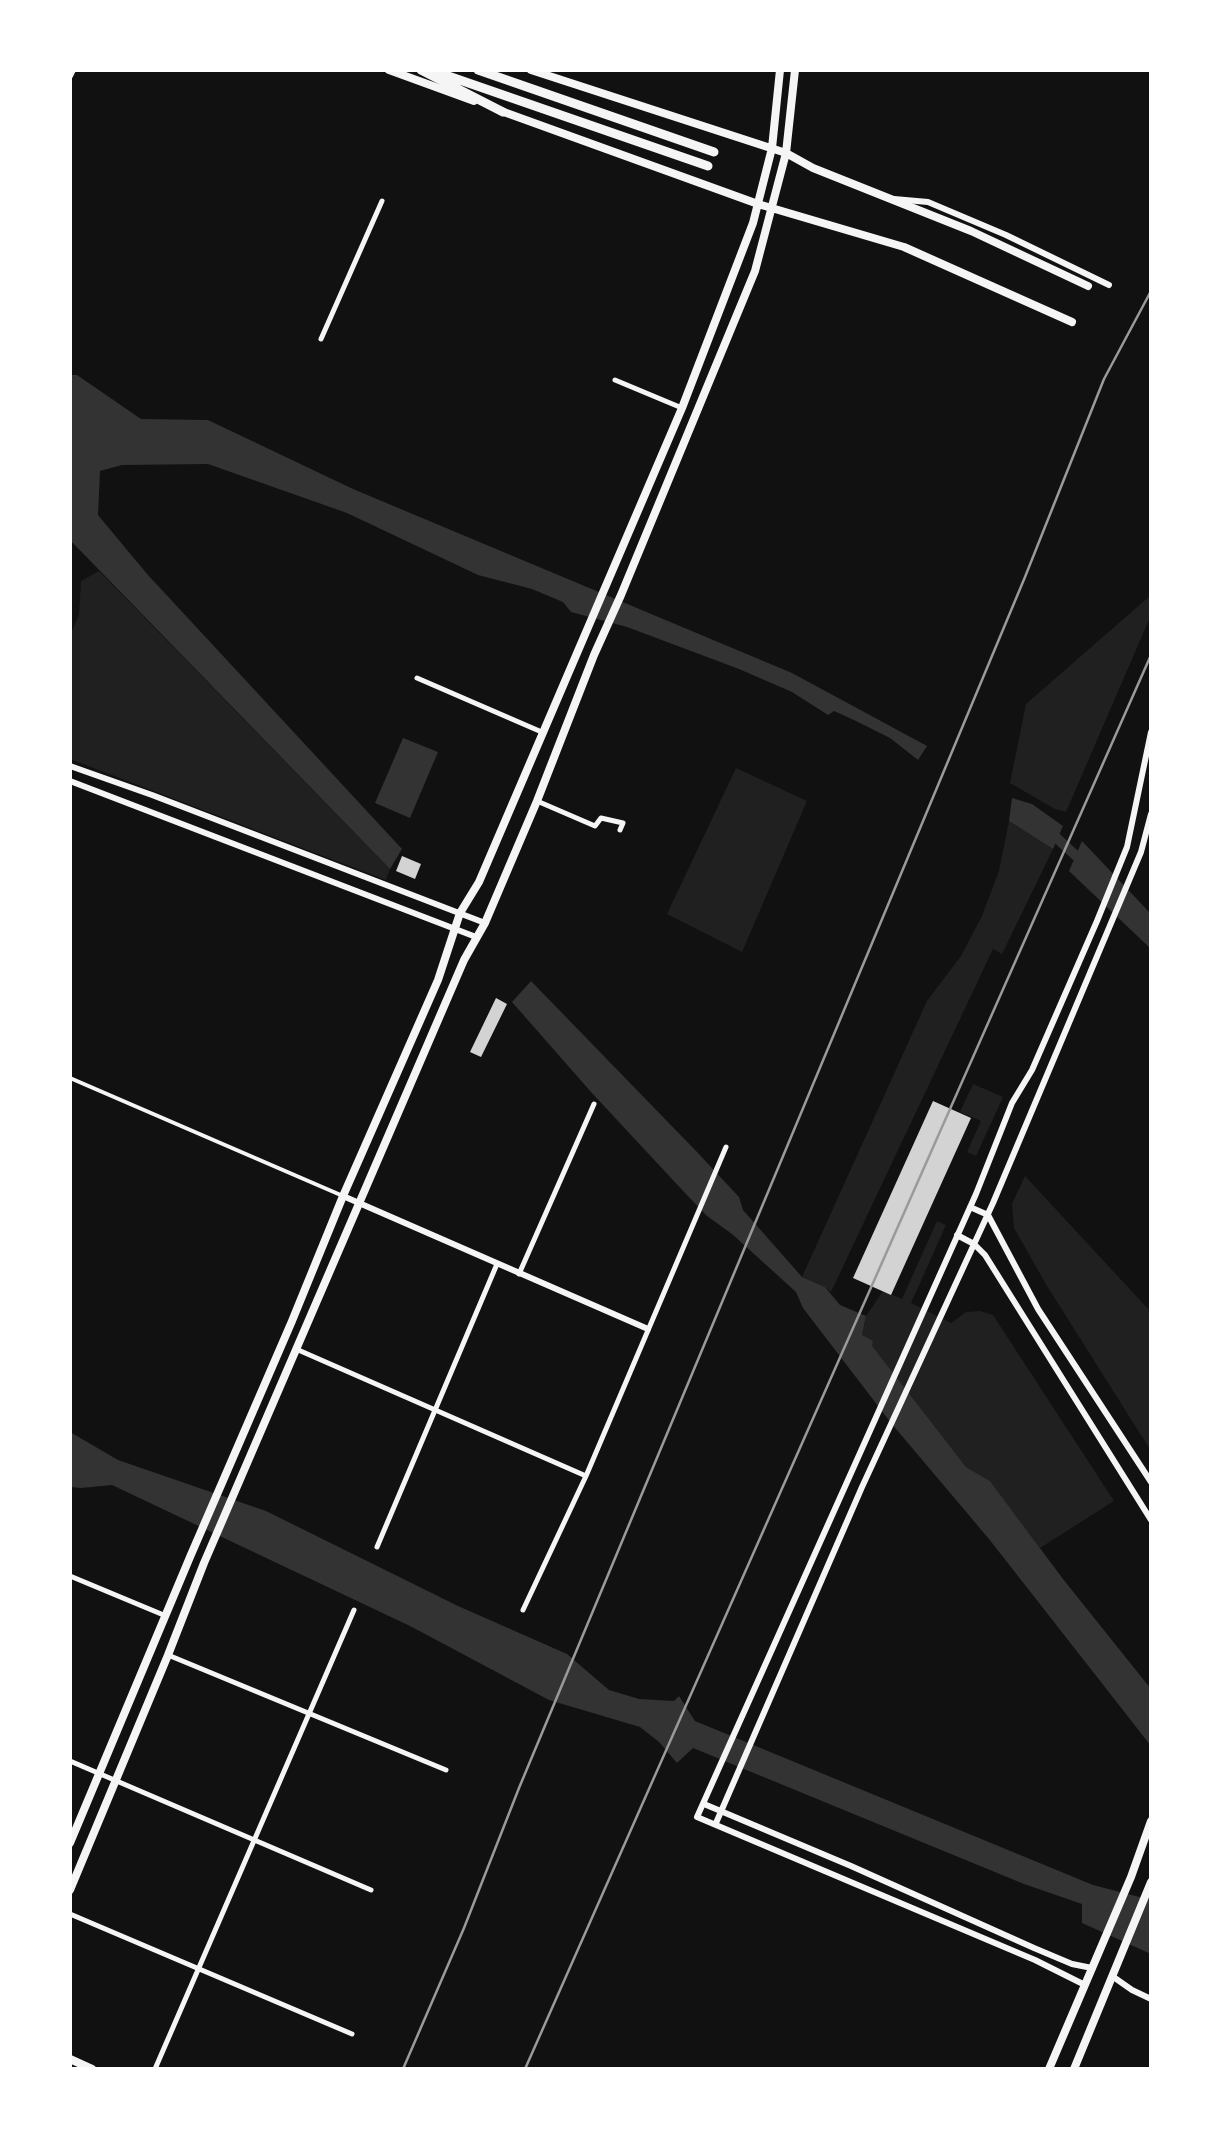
<!DOCTYPE html>
<style>
body{margin:0}
#map{position:relative;width:1221px;height:2139px;overflow:hidden;background:#111;font-family:Mulish,sans-serif}
canvas{display:block}
.frame{position:absolute;inset:0;border:72px solid #fff;pointer-events:none}
</style>
<div id="map">
<canvas width="1221" height="2139"></canvas>
<div class="frame"></div>
</div>
<script>
const g = document.querySelector('canvas').getContext('2d');
g.lineJoin = 'round';
function fillPath(path, color) {
  g.fillStyle = color;
  g.fill(path, 'evenodd');
}
function poly(rows) {
  const path = new Path2D();
  for (const r of rows) {
    path.moveTo(r[0], r[1]);
    for (let i = 2; i < r.length; i += 2) path.lineTo(r[i], r[i + 1]);
  }
  return path;
}
function trace(path, color, width, dash) {
  g.strokeStyle = color;
  g.lineWidth = width;
  g.lineCap = dash ? 'butt' : 'round';
  g.setLineDash(dash || []);
  g.stroke(path);
}
fillPath(poly([
 [99,571,390,869,386,880,70,759,70,635,79,615,81,581],
 [1151,595,1151,615,1066,812,1055,809,1010,783,1026,704],
 [736,768,807,801,742,952,667,914],
 [1009,821,1053,849,1002,954,993,949,831,1292,825,1287,802,1277,927,1001,961,956,982,916,999,871],
 [973,1084,1003,1097,976,1156,967,1152,981,1121,960,1112],
 [1025,1176,1151,1312,1151,1451,1047,1286,1014,1228,1012,1204],
 [937,1221,946,1225,911,1303,951,1323,966,1312,980,1311,993,1315,1114,1501,1040,1548,990,1481,966,1467,862,1335,866,1316,883,1291,902,1299]
]), '#202020');
fillPath(poly([
 [70,375,77,375,141,419,208,420,353,489,792,673,927,746,918,760,890,738,856,721,834,711,828,715,792,692,739,669,627,627,571,612,563,602,532,589,478,575,347,513,208,464,122,465,100,471,98,515,148,575,402,849,390,869,70,540],
 [403,738,438,752,410,818,375,803],
 [1012,798,1032,804,1063,826,1053,849,1009,821],
 [1082,841,1151,914,1151,949,1069,871],
 [531,981,697,1152,739,1197,743,1210,802,1277,825,1287,840,1305,866,1316,862,1335,873,1341,872,1346,966,1467,990,1481,1063,1579,1151,1689,1151,1746,989,1539,891,1423,803,1308,796,1292,732,1234,707,1216,685,1193,591,1092,512,1002],
 [70,1432,118,1460,266,1511,458,1606,567,1654,609,1690,639,1699,674,1701,679,1696,695,1721,1093,1885,1151,1900,1151,1954,1082,1923,1082,1904,1024,1884,693,1748,677,1763,659,1742,640,1727,549,1700,410,1626,112,1485,81,1488,70,1487]
]), '#333');
trace(poly([
 [1050,832,1085,864]
]), '#333', 10);
fillPath(poly([
 [402,856,421,864,415,879,396,871],
 [496,998,507,1004,481,1057,470,1052],
 [933,1101,971,1118,891,1295,853,1278]
]), '#d3d3d3');
trace(poly([
 [70,1078,343,1196]
]), '#f5f5f5', 4);
trace(poly([
 [321,339,382,201],
 [615,380,682,408],
 [417,678,544,733],
 [537,801,595,826,601,818,623,823,620,830],
 [519,1274,594,1104],
 [296,1349,586,1476],
 [377,1547,497,1264],
 [70,1576,166,1616],
 [523,1610,586,1476,726,1147],
 [168,1655,446,1770],
 [70,1761,371,1890],
 [70,1914,352,2034],
 [155,2069,354,1610]
]), '#f5f5f5', 5);
trace(poly([
 [70,76,73,70],
 [894,199,928,202,1006,235,1109,285],
 [70,766,152,795,485,923],
 [70,781,476,937],
 [343,1196,648,1329],
 [970,1207,988,1215,1038,1309,1151,1482],
 [957,1235,974,1244,985,1255,1151,1520],
 [704,1804,851,1866,1034,1948,1072,1964,1092,1968],
 [716,1823,862,1487,993,1203,1141,852,1151,814],
 [1112,1976,1132,1990,1151,1999],
 [1085,1985,1035,1960,697,1817,976,1194,1012,1103,1032,1070,1097,921,1127,847,1151,732]
]), '#f5f5f5', 6);
trace(poly([
 [389,70,474,101],
 [531,70,786,153,813,168,971,231,1088,286],
 [501,111,758,204,904,247,1072,322],
 [70,1843,190,1557,292,1321,343,1196,438,980,460,913,479,882,682,408,753,223,772,148,780,70],
 [70,1890,168,1655,204,1563,464,960,485,923,537,801,594,655,621,595,755,271,786,153,795,70],
 [70,2059,92,2069],
 [1049,2069,1131,1877,1151,1821],
 [1074,2069,1151,1882]
]), '#f5f5f5', 8);
trace(poly([
 [421,70,503,112],
 [431,70,708,166],
 [478,70,714,152]
]), '#f5f5f5', 9);
trace(poly([
 [403,2069,464,1928,519,1788,1025,577,1104,379,1151,291],
 [525,2069,1151,655]
]), '#9a9a9a', 2.5);
</script>
